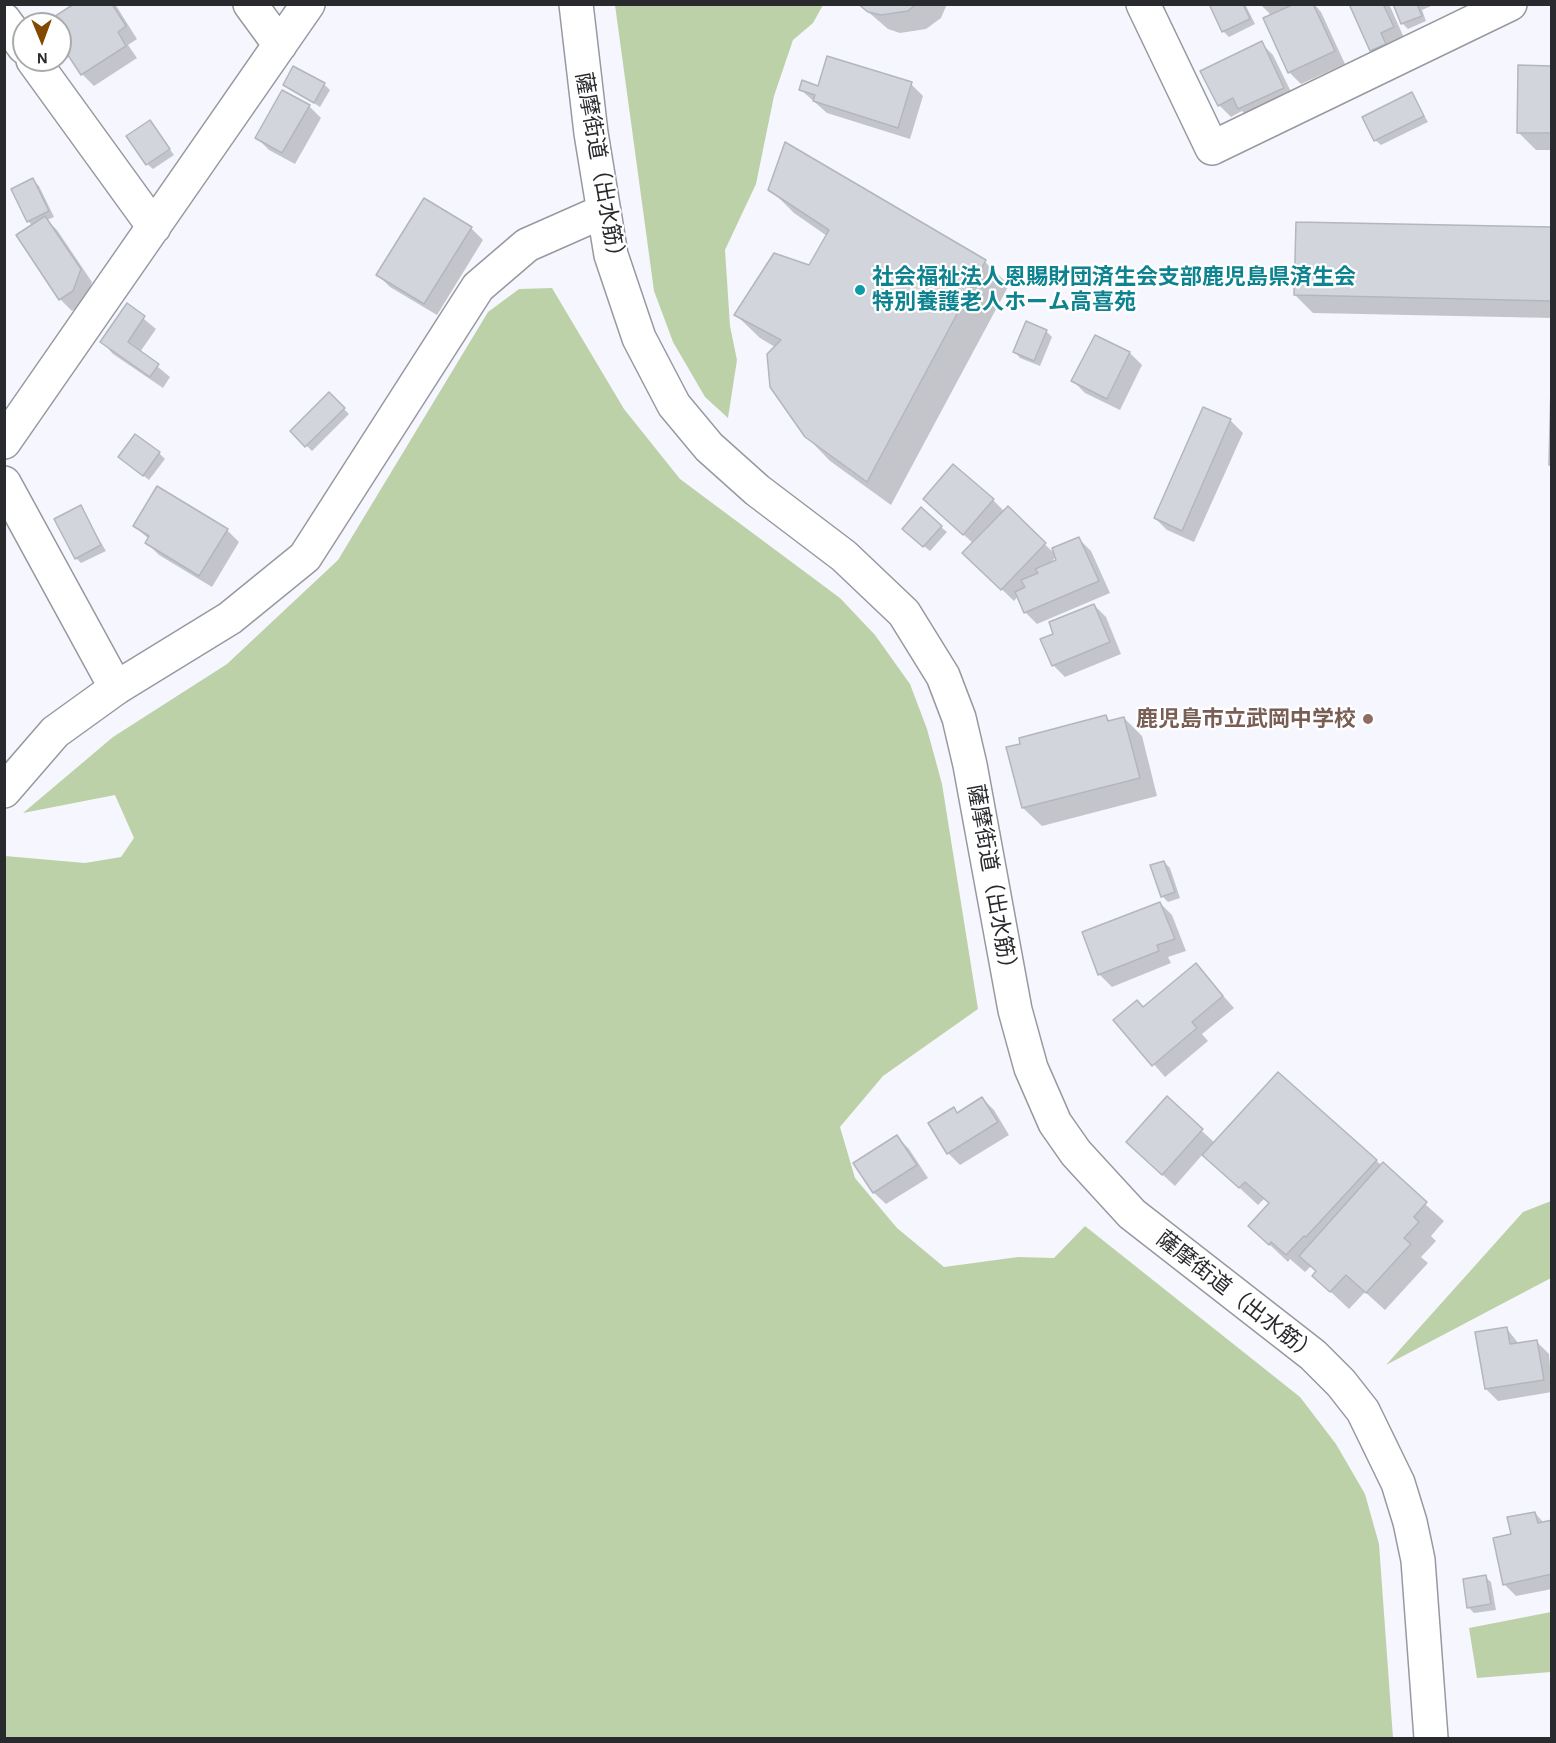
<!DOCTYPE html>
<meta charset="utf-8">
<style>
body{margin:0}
#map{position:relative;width:1556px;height:1743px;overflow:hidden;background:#f6f7fe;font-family:"Alegreya Sans",sans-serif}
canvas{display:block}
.frame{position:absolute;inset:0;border:6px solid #292a2d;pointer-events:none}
.north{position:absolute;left:12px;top:12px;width:60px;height:60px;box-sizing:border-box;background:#fff;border:2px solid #a9aaab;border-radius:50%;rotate:179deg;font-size:16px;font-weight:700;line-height:24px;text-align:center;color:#292a2d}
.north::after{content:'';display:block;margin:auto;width:21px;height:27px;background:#834900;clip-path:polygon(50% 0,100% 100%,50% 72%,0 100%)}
</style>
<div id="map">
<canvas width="1556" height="1743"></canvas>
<div class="frame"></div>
<div class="north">N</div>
</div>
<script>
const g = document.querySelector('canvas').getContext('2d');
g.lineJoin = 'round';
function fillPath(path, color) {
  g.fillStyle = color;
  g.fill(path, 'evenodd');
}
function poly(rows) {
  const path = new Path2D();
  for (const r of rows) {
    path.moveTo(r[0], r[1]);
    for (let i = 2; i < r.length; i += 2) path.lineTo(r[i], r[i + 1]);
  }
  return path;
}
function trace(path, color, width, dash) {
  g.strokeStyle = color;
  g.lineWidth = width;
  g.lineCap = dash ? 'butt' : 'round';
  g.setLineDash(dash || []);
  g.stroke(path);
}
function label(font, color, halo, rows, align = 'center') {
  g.font = font + ' "Alegreya Sans","Noto Sans JP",sans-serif';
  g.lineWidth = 4.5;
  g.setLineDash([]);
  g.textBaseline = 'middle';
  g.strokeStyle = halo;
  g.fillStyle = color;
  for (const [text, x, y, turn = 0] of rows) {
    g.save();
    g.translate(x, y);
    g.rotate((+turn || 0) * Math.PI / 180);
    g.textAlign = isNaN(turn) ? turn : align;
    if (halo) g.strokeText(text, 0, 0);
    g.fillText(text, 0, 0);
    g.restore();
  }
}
fillPath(poly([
 [615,5,823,5,813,23,793,40,774,96,756,184,725,250,730,326,737,360,728,418,705,397,673,342,654,291],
 [552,288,624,409,680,479,840,598,875,635,910,684,927,729,942,784,978,1009,883,1076,840,1127,855,1178,897,1228,944,1267,1018,1257,1054,1258,1085,1226,1300,1397,1336,1444,1365,1494,1379,1544,1393,1738,5,1738,5,856,85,863,121,857,134,838,115,795,23,813,113,737,227,664,338,560,488,312,519,289],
 [1551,1201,1551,1278,1386,1365,1523,1212],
 [1551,1612,1551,1672,1477,1678,1469,1628]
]), '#bdd1a9');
fillPath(poly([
 [77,4,115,4,137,39,128,45,137,58,94,86,82,74,60,40,60,24,48,23],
 [859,4,947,4,941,18,926,29,900,33,888,29],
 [1211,4,1245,4,1255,24,1229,37,1223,31],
 [1260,4,1314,4,1321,12,1345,64,1301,84,1289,72,1272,16],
 [1351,4,1389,4,1405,40,1383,62,1371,50],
 [1395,4,1430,4,1431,6,1422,10,1426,21,1408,29,1402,23],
 [1261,43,1273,55,1295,100,1252,121,1242,111,1231,117,1219,105],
 [1552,68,1552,150,1536,150,1518,132],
 [284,84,324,84,330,90,320,107],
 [911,84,923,96,910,139,827,113,801,90],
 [1411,93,1428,122,1381,145,1375,140],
 [309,106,321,118,295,164,269,150,257,138],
 [150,122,174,155,153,169,147,164],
 [33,180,39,186,54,217,47,220,57,230,92,282,84,303,72,311,60,299,33,226,28,221],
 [770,189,985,262,1009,285,891,505,830,461,806,436,775,347,760,338,736,315,810,267,827,236,794,213],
 [471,228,483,240,437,315,390,287,378,275],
 [1552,229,1552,318,1313,313,1295,295],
 [127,305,156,329,140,352,170,377,163,388,113,354,102,342],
 [1046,331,1052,337,1040,366,1020,358,1015,352],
 [1095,337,1130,353,1142,365,1120,410,1085,393,1073,381],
 [329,394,349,414,312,451,292,431],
 [1204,409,1231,421,1243,433,1194,542,1167,530,1155,518],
 [159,453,165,459,149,480,120,457],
 [993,500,1005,512,1008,509,1056,555,1079,539,1091,551,1110,593,1037,624,1025,612,1018,596,1014,601,964,553,974,544,937,511],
 [1057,556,1058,560,1049,564],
 [80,507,106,551,81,563,76,558],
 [134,526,227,530,239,542,212,587,159,555,147,543,149,539],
 [941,527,947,532,930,551,909,534],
 [1094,605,1106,617,1121,654,1065,677,1053,665,1055,634],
 [1106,717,1111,722,1124,718,1142,736,1157,796,1042,826,1023,808,1008,748],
 [1164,862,1170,868,1180,898,1168,902,1162,896],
 [1160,903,1172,915,1186,951,1168,957,1171,963,1112,987,1100,975,1084,932],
 [1196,965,1234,1008,1202,1034,1208,1041,1165,1077,1116,1021,1144,1008],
 [1279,1074,1444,1221,1431,1236,1436,1241,1421,1257,1428,1263,1385,1310,1365,1292,1349,1309,1314,1276,1317,1272,1311,1266,1305,1272,1290,1259,1288,1262,1250,1226,1270,1204,1264,1199,1258,1205,1203,1154,1175,1186,1140,1154,1167,1099,1215,1143],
 [982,1098,994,1110,1009,1135,960,1165,948,1153,954,1109,958,1114],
 [897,1137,909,1149,928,1178,886,1204,874,1193,856,1163],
 [1507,1329,1519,1344,1537,1342,1549,1354,1552,1392,1498,1401,1486,1389],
 [1535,1513,1544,1523,1552,1521,1552,1589,1516,1596,1504,1584,1513,1535],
 [1485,1577,1491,1582,1496,1610,1474,1613,1469,1608]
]), '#0003');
const building = poly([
 [74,4,112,4,126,26,118,32,126,46,81,75,60,43,60,24,46,22,74,4],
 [858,4,916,4,908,11,881,15,868,12,858,4],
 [1209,4,1243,4,1250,19,1222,32,1209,4],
 [1294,4,1313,4,1335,51,1288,73,1263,18,1294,4],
 [1349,4,1383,4,1394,27,1381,33,1386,44,1370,51,1349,4],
 [1393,4,1417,4,1422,16,1401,24,1393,4],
 [1262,41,1284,88,1238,109,1233,98,1218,106,1200,71,1262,41],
 [827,56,912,82,898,128,813,101,815,95,799,90,802,80,818,86,827,56],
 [1518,65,1552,66,1552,133,1517,133,1518,65],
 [293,66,325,83,314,103,283,85,293,66],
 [282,90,310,105,282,153,255,138,282,90],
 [1412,92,1424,116,1374,141,1362,117,1412,92],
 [150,120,170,149,146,165,126,136,150,120],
 [785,142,986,260,867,482,805,437,770,387,767,354,781,340,734,315,774,253,809,265,829,230,768,190,785,142],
 [33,178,49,211,27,222,11,189,33,178],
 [424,198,472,227,424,304,376,275,424,198],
 [45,216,81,269,73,291,59,300,16,235,45,216],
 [1296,222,1552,227,1552,301,1294,295,1296,222],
 [127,303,145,316,128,342,159,364,150,377,100,342,127,303],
 [1026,321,1047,330,1034,361,1013,352,1026,321],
 [1095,335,1130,352,1107,399,1071,381,1095,335],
 [1552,344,1552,465,1549,465,1552,344],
 [329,392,345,408,305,447,290,431,329,392],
 [1203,407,1231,419,1182,531,1154,518,1203,407],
 [135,434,160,452,143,476,118,457,135,434],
 [953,464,994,499,963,535,923,499,953,464],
 [157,486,228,529,199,576,145,543,149,536,133,526,157,486],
 [81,505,101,545,75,559,54,519,81,505],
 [1008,506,1046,543,1001,590,962,553,1008,506],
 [921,507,942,526,923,547,902,529,921,507],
 [1079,537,1099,581,1024,613,1015,592,1025,587,1021,580,1038,573,1035,569,1056,560,1052,548,1079,537],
 [1094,604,1110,642,1052,666,1040,639,1053,634,1049,622,1094,604],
 [1106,715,1108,721,1124,717,1140,778,1022,808,1006,747,1020,744,1019,738,1106,715],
 [1164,861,1175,892,1161,897,1150,865,1164,861],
 [1160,902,1175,939,1157,945,1159,951,1098,975,1082,932,1160,902],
 [1196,963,1223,996,1192,1022,1197,1028,1152,1066,1113,1020,1137,1000,1143,1007,1196,963],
 [1278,1072,1377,1160,1306,1237,1304,1236,1286,1255,1271,1242,1269,1245,1248,1226,1269,1203,1245,1182,1239,1188,1202,1155,1278,1072],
 [1167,1096,1203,1129,1162,1175,1126,1142,1167,1096],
 [982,1097,998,1122,947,1154,928,1123,954,1107,957,1113,982,1097],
 [897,1135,917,1165,873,1193,853,1163,897,1135],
 [1383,1162,1427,1202,1414,1217,1419,1222,1404,1238,1411,1244,1366,1293,1346,1275,1330,1292,1312,1276,1316,1271,1299,1256,1383,1162],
 [1507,1327,1510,1344,1537,1340,1544,1380,1485,1389,1475,1332,1507,1327],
 [1535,1512,1538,1523,1552,1520,1552,1574,1503,1585,1493,1538,1511,1534,1507,1517,1535,1512],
 [1486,1575,1491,1604,1467,1608,1463,1579,1486,1575]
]);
fillPath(building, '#d3d5dd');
trace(building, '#b4b6bd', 1.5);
const street = poly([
 [250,4,280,45],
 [1143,4,1212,148,1510,4],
 [4,20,24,47],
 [33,60,154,227],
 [4,442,308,4],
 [4,483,116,688]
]);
const secondary = poly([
 [576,4,591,133,611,255,639,338,674,405,709,447,757,490,844,556,904,613,943,676,959,718,970,765,1015,1010,1031,1068,1055,1123,1076,1153,1132,1214,1313,1355,1341,1383,1363,1411,1398,1483,1410,1522,1418,1560,1431,1738],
 [4,791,55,732,116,688,230,618,305,557,478,287,527,245,604,211]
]);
trace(street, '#9799a0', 36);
trace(secondary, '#9799a0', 36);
trace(street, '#fff', 33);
trace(secondary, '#fff', 33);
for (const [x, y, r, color] of [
 [860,290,6,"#0f9aa8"],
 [1368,719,6,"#8d6e63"]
]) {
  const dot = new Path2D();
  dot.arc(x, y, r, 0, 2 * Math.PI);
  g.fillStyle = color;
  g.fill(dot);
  trace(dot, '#fff', 2);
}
label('22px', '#292a2d', '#fff', [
 ["薩摩街道（出水筋）",600,170,80],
 ["薩摩街道（出水筋）",992,882,80],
 ["薩摩街道（出水筋）",1237,1297,38]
]);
label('bold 22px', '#0d838f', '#fff', [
 ["社会福祉法人恩賜財団済生会支部鹿児島県済生会",872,277],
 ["特別養護老人ホーム高喜苑",872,302]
], 'left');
label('bold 22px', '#785e54', '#fff', [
 ["鹿児島市立武岡中学校",1356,719]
], 'right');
</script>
